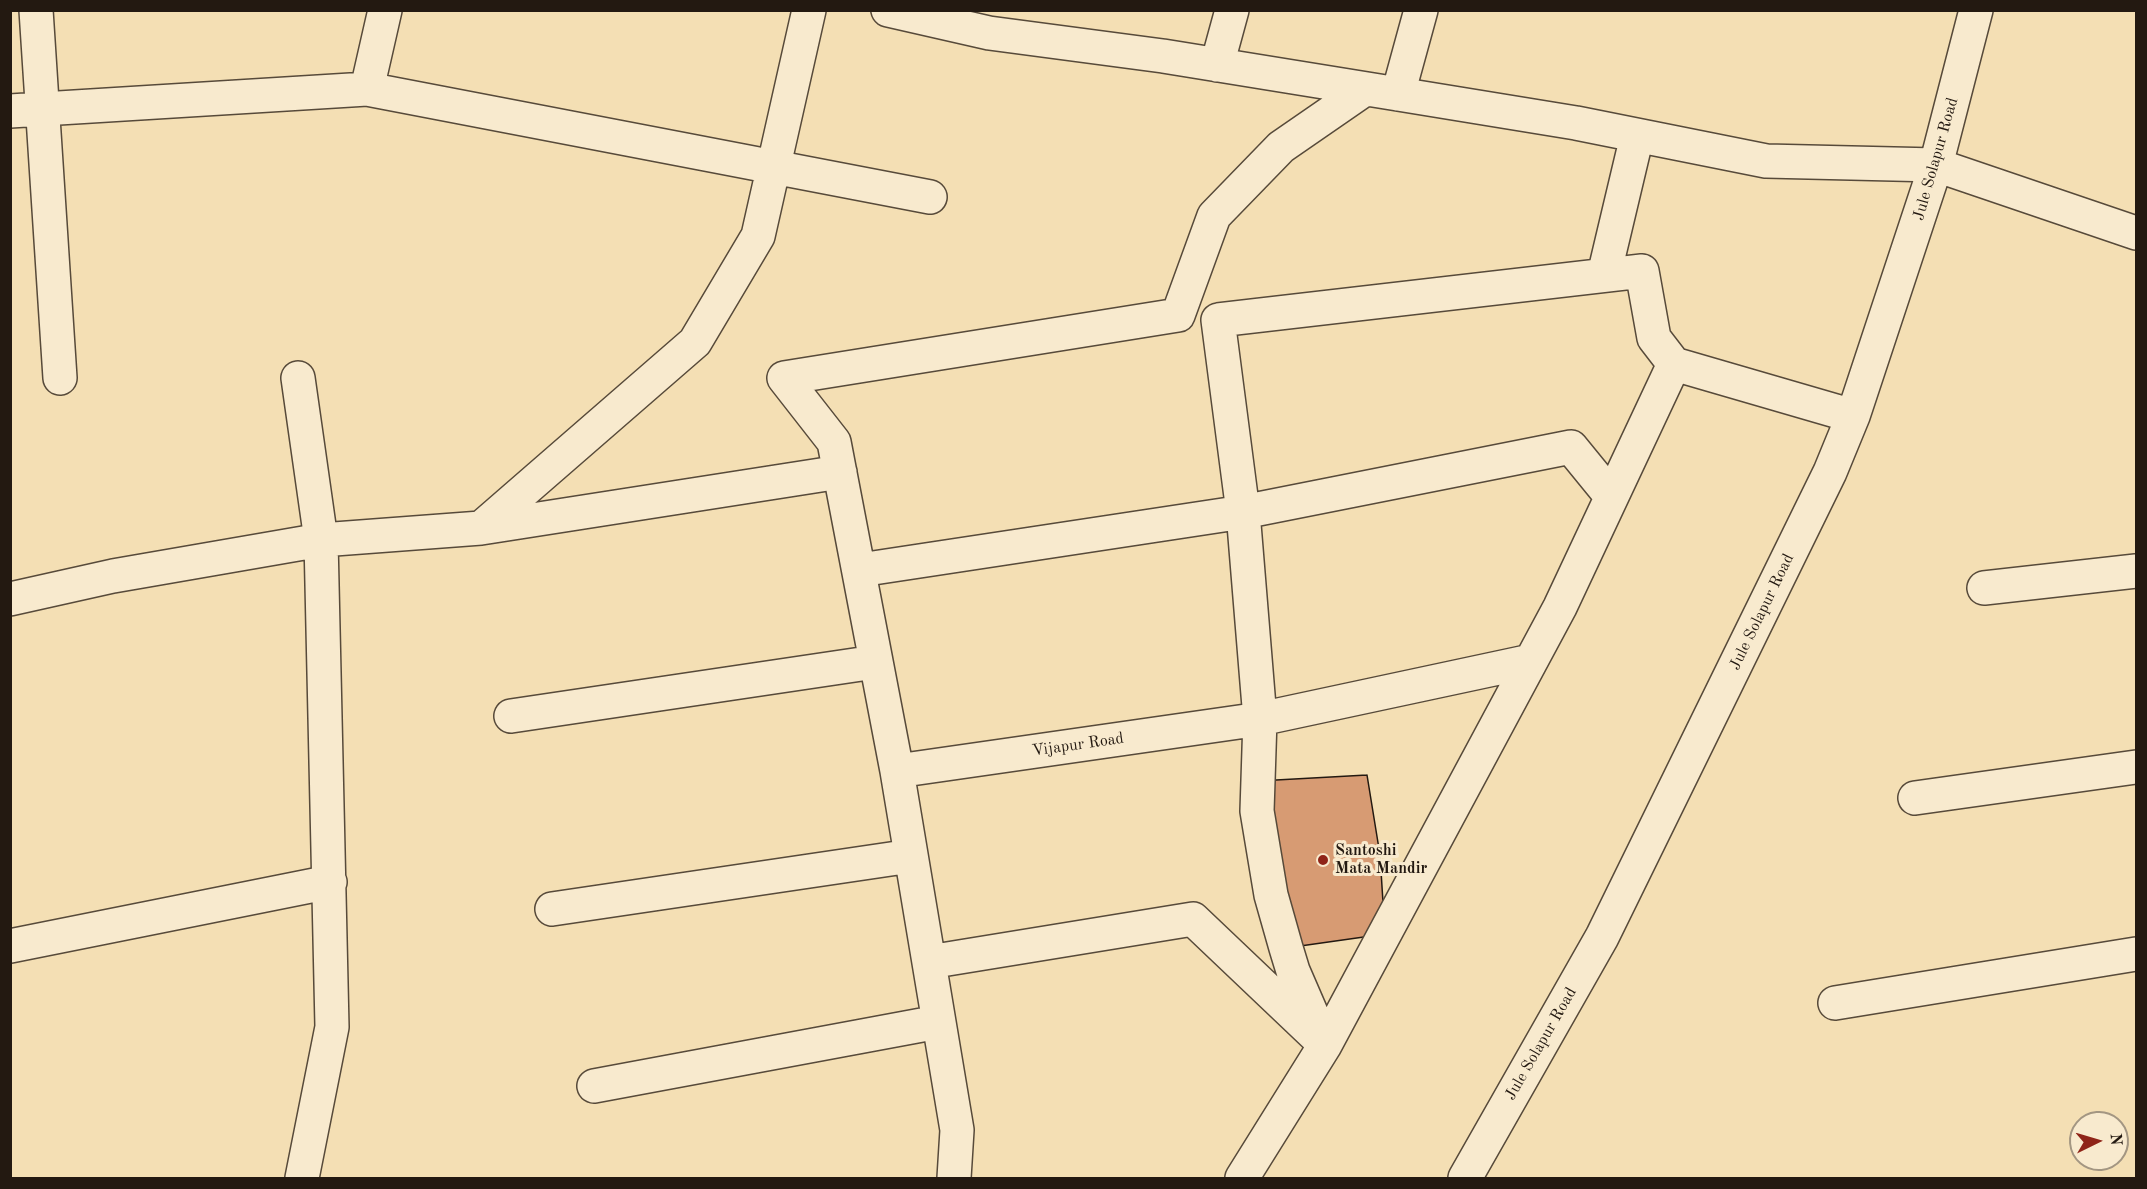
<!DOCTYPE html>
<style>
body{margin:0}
#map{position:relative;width:2147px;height:1189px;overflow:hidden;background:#f4dfb4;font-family:"Old Standard TT",serif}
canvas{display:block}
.frame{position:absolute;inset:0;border:12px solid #231911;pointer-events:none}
.north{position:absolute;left:2069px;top:1111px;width:60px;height:60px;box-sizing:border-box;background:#f8eace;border:2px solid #a39682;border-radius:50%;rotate:85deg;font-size:16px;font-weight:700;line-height:24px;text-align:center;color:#231911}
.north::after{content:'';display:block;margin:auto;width:21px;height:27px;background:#8f2418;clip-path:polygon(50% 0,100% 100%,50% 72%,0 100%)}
</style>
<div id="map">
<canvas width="2147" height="1189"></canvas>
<div class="frame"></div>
<div class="north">N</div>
</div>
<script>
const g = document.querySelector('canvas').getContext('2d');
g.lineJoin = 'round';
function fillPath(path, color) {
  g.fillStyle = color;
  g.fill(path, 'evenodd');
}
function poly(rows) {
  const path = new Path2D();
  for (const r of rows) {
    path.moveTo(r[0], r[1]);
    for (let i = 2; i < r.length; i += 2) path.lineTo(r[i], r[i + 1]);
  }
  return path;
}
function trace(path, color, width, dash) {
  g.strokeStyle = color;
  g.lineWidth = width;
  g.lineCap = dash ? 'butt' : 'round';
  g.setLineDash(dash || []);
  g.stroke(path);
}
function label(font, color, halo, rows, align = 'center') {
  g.font = font + ' "Old Standard TT",serif';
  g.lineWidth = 6;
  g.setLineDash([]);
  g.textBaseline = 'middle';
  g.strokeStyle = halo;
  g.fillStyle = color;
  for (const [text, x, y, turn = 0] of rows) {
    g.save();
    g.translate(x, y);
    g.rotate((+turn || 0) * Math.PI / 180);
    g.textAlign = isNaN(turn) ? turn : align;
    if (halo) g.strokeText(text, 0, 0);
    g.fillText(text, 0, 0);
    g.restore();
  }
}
const building = poly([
 [1367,775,1380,855,1385,934,1286,948,1258,781,1367,775]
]);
fillPath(building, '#d79b73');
trace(building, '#231911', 1.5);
const minor = poly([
 [36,10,60,378],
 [385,10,367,89,930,197],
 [888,10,989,33,1163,56,1398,94,1576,123,1766,161,1936,165,2136,233],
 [1217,65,1232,10],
 [1398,94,1421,10],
 [10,111,367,89],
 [1604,275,1637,136],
 [298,378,321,540,332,1027,302,1178],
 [481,528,840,472],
 [860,570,1243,512,1571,447,1611,496],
 [1984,588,2136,571],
 [10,599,113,576,321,540,481,528,695,342,758,236,809,10],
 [511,716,875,662],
 [897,771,1260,719,1531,661],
 [1915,798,2136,767],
 [552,909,911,856],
 [10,946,330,882],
 [929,962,1193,919,1315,1035],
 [1835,1003,2136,954],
 [1325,1045,1293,971,1286,948,1271,895,1257,811,1260,719,1243,512,1218,320,1642,271,1654,338,1674,364],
 [594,1086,938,1022],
 [954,1178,957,1130,897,771,834,442,784,378,1178,315,1214,216,1281,147,1365,89],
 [1242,1178,1325,1045,1560,607,1674,364,1853,416],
 [1465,1178,1602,937,1830,472,1853,416,1936,165,1976,10]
]);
trace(minor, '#574a3a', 36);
trace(minor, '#f8eace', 33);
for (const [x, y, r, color] of [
 [1323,860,6,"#8f2418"]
]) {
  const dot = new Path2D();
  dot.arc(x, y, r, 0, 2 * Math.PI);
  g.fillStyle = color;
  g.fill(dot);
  trace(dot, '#f8eace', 2);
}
label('16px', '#231911', '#f8eace', [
 ["Jule Solapur Road",1936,159,-74],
 ["Jule Solapur Road",1762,612,-64],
 ["Vijapur Road",1078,745,-8],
 ["Jule Solapur Road",1541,1044,-60]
]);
label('bold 16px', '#231911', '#f8eace', [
 ["Santoshi",1335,851],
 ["Mata Mandir",1335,869]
], 'left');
</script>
